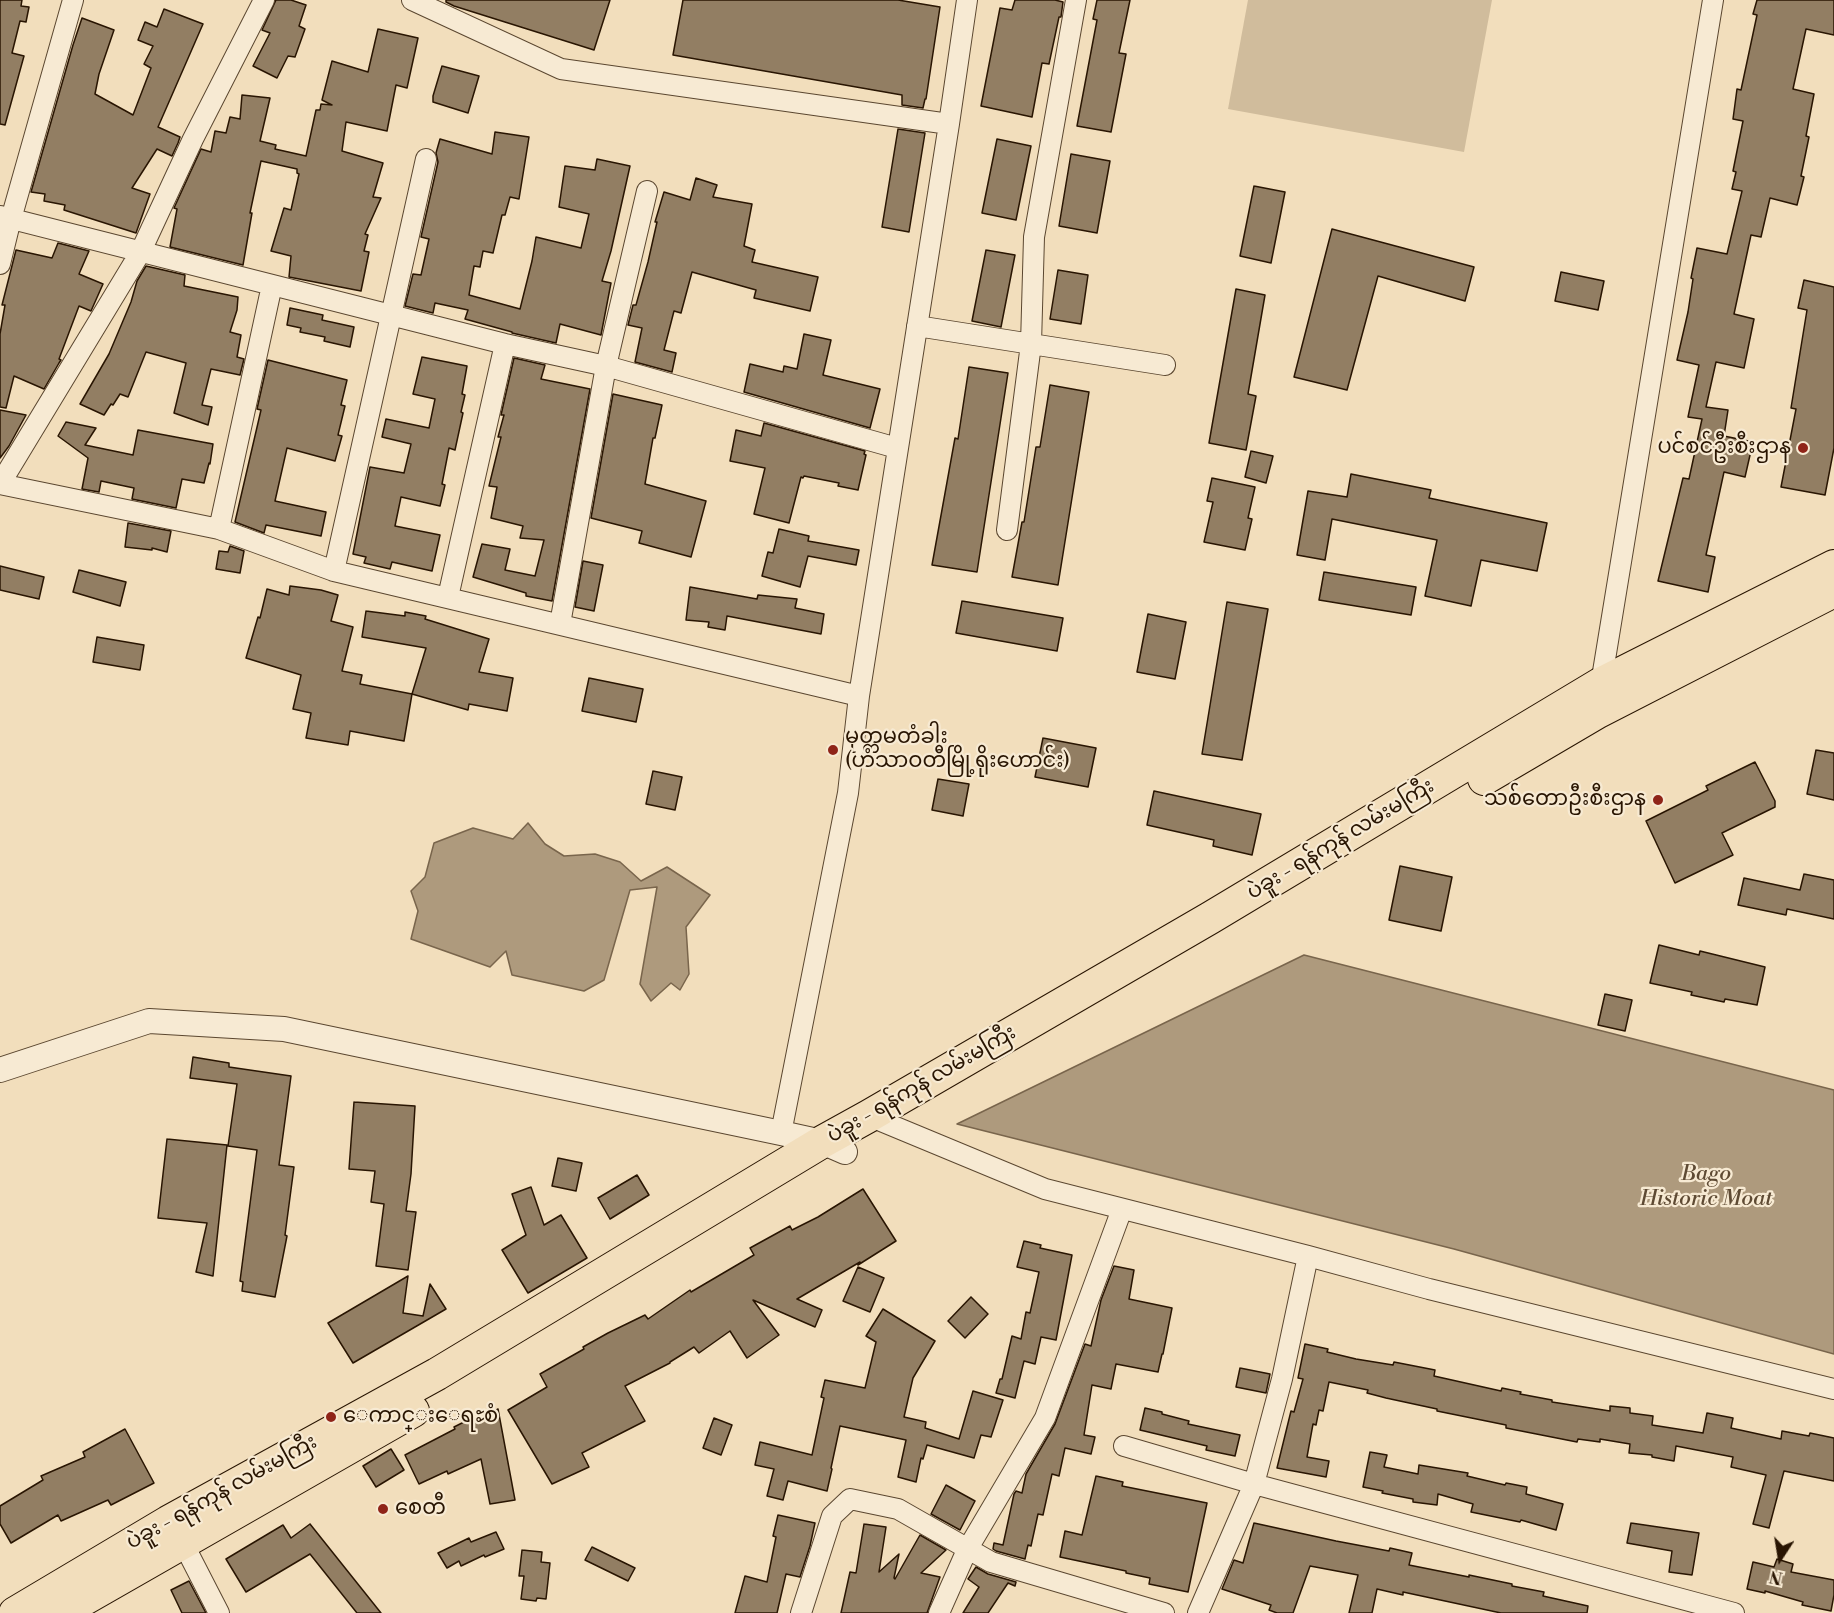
<!DOCTYPE html>
<meta charset="utf-8">
<style>
body{margin:0}
#map{position:relative;width:1834px;height:1613px;overflow:hidden;background:#f2debc;font-family:"Libre Bodoni",serif}
canvas{display:block}
.north{position:absolute;left:1750px;top:1529px;width:60px;height:60px;-webkit-text-stroke:4px #f7ead3;paint-order:stroke;rotate:192deg;font-size:16px;font-weight:700;line-height:24px;text-align:center;color:#291502}
.north::after{content:'';display:block;margin:auto;width:21px;height:27px;background:#291502;clip-path:polygon(50% 0,100% 100%,50% 72%,0 100%)}
</style>
<div id="map">
<canvas width="1834" height="1613"></canvas>
<div class="north">N</div>
</div>
<script>
const g = document.querySelector('canvas').getContext('2d');
g.lineJoin = 'round';
function fillPath(path, color) {
  g.fillStyle = color;
  g.fill(path, 'evenodd');
}
function poly(rows) {
  const path = new Path2D();
  for (const r of rows) {
    path.moveTo(r[0], r[1]);
    for (let i = 2; i < r.length; i += 2) path.lineTo(r[i], r[i + 1]);
  }
  return path;
}
function trace(path, color, width, dash) {
  g.strokeStyle = color;
  g.lineWidth = width;
  g.lineCap = dash ? 'butt' : 'round';
  g.setLineDash(dash || []);
  g.stroke(path);
}
function label(font, color, halo, rows, align = 'center') {
  g.font = font + ' "Libre Bodoni","Noto Sans Myanmar",serif';
  g.lineWidth = 4.5;
  g.setLineDash([]);
  g.textBaseline = 'middle';
  g.strokeStyle = halo;
  g.fillStyle = color;
  for (const [text, x, y, turn = 0] of rows) {
    g.save();
    g.translate(x, y);
    g.rotate((+turn || 0) * Math.PI / 180);
    g.textAlign = isNaN(turn) ? turn : align;
    if (halo) g.strokeText(text, 0, 0);
    g.fillText(text, 0, 0);
    g.restore();
  }
}
fillPath(poly([
 [1248,0,1492,0,1464,152,1228,109]
]), '#d0bc9c');
const water = poly([
 [528,823,545,844,564,856,595,854,620,862,641,881,667,867,710,895,686,927,689,974,680,990,671,983,651,1001,640,984,657,887,630,890,604,980,584,991,512,975,506,951,490,967,411,939,418,911,411,891,425,877,434,843,473,828,513,839,528,823],
 [1304,955,1834,1090,1834,1354,1454,1249,957,1124,1304,955]
]);
fillPath(water, '#ae9a7d');
trace(water, '#79654c', 1.5);
const building = poly([
 [0,0,22,0,21,6,29,7,26,22,20,21,12,53,24,56,5,125,0,124,0,0],
 [276,0,291,0,306,5,299,26,305,29,295,57,288,56,277,78,253,66,270,33,262,30,276,0],
 [446,0,610,0,594,50,454,6,446,2,446,0],
 [683,0,898,0,940,7,926,99,925,99,923,108,902,105,902,95,673,55,683,0],
 [1015,0,1055,0,1063,2,1061,17,1059,17,1049,64,1042,63,1032,117,981,106,1000,8,1012,10,1015,0],
 [1097,0,1130,0,1119,53,1126,54,1111,132,1077,126,1097,20,1093,19,1097,0],
 [1757,0,1834,0,1834,35,1806,29,1793,89,1814,94,1806,136,1809,137,1801,176,1804,177,1797,205,1770,198,1761,237,1751,235,1734,314,1754,319,1744,368,1716,362,1706,407,1728,410,1724,436,1753,442,1745,477,1724,472,1706,555,1715,557,1708,592,1658,581,1683,478,1689,479,1702,419,1688,417,1699,365,1677,360,1688,312,1693,279,1691,278,1697,248,1727,254,1742,191,1732,189,1736,172,1733,171,1743,121,1733,119,1737,89,1741,90,1757,15,1753,14,1757,0],
 [164,9,203,24,158,127,180,137,178,143,172,156,157,149,132,188,150,194,136,233,64,210,65,205,44,201,45,194,31,192,73,45,82,18,114,30,99,74,95,94,133,115,151,68,144,64,153,46,138,40,145,22,157,27,164,9],
 [378,29,418,38,407,88,396,85,387,131,346,122,342,151,383,163,373,197,381,198,365,234,368,235,364,251,369,252,361,291,289,277,291,256,271,251,284,208,291,210,299,174,297,173,297,169,261,161,250,213,252,213,243,265,170,247,177,209,174,208,201,149,211,152,215,131,226,133,230,117,240,119,242,95,270,98,260,141,276,145,275,149,306,156,316,110,320,110,321,104,332,105,322,100,332,61,368,72,378,29],
 [442,66,479,76,468,113,433,102,433,96,442,66],
 [898,129,925,133,909,232,882,227,898,129],
 [495,132,529,137,519,199,510,197,505,215,502,215,493,253,483,251,480,267,474,266,469,295,520,309,532,261,536,237,581,248,589,214,559,207,565,166,595,170,597,159,630,166,611,251,602,281,611,283,601,335,560,324,556,343,512,333,512,332,465,319,468,310,435,303,433,313,405,306,413,274,421,275,429,239,421,237,438,162,436,153,440,139,492,154,495,132],
 [997,139,1031,146,1016,220,982,213,997,139],
 [1071,154,1110,161,1097,233,1059,226,1071,154],
 [696,178,717,185,713,197,752,204,744,246,755,250,752,262,818,277,810,311,754,298,756,290,692,272,681,313,674,311,664,350,676,353,672,372,635,362,642,328,628,325,633,305,636,305,648,262,657,222,655,222,664,192,690,200,696,178],
 [1254,186,1285,192,1271,263,1240,256,1254,186],
 [1332,229,1474,267,1465,301,1378,276,1347,390,1294,377,1332,229],
 [58,243,89,251,79,274,103,284,91,311,79,306,59,359,61,360,59,363,44,389,14,376,6,408,0,407,0,334,5,305,2,305,16,250,52,258,58,243],
 [986,250,1015,255,1001,327,972,321,986,250],
 [146,266,185,275,184,286,238,297,237,310,230,332,241,335,237,357,244,359,240,375,211,369,202,405,212,407,208,425,174,413,186,363,146,352,128,397,120,394,113,405,111,404,104,415,80,404,109,354,131,302,137,281,146,266],
 [1058,270,1088,275,1081,324,1050,319,1058,270],
 [1561,272,1604,281,1598,310,1555,301,1561,272],
 [1804,280,1834,287,1834,448,1825,495,1781,487,1796,409,1791,408,1807,310,1798,308,1804,280],
 [1236,289,1265,295,1248,394,1256,396,1246,450,1209,443,1236,289],
 [290,308,323,315,322,320,354,327,350,347,324,341,325,337,300,332,301,328,287,325,290,308],
 [804,334,831,340,823,375,880,389,870,428,744,392,750,364,783,372,784,366,797,369,804,334],
 [422,357,467,366,462,394,465,395,461,412,463,413,455,450,449,448,442,484,445,485,440,506,401,497,395,526,440,535,432,571,392,562,390,569,364,563,366,557,353,554,370,467,404,473,411,444,382,437,386,419,429,428,435,399,413,394,422,357],
 [514,358,545,365,541,379,590,389,552,601,526,596,526,593,473,577,482,544,510,549,505,570,535,576,544,540,520,538,523,526,491,518,497,487,489,486,501,437,498,437,504,415,501,415,514,358],
 [268,360,347,380,341,405,345,406,338,435,342,436,335,461,287,448,275,501,326,512,321,536,266,525,264,533,235,522,261,410,257,409,268,360],
 [969,367,1008,373,977,572,932,565,955,438,958,439,969,367],
 [1050,385,1089,392,1058,585,1012,577,1022,522,1024,522,1036,447,1040,447,1050,385],
 [613,394,662,405,655,438,653,438,645,484,706,501,691,557,639,543,642,531,591,518,613,394],
 [0,410,26,415,9,446,0,458,0,410],
 [66,422,96,428,85,445,133,455,138,430,213,444,210,464,209,463,204,483,182,479,176,508,132,499,134,488,101,481,99,492,82,489,88,458,58,436,66,422],
 [764,423,865,451,864,454,866,455,858,490,838,486,839,483,804,476,803,478,801,477,789,523,754,514,765,468,730,461,736,430,761,436,764,423],
 [1251,451,1273,456,1266,483,1245,477,1251,451],
 [1351,474,1431,490,1429,498,1547,523,1537,571,1481,560,1471,606,1425,596,1437,540,1332,519,1325,560,1297,555,1308,491,1347,497,1351,474],
 [1212,478,1255,487,1248,518,1252,519,1245,550,1204,542,1213,502,1207,501,1212,478],
 [128,523,171,531,167,552,152,548,152,550,125,547,128,523],
 [779,529,809,536,808,541,859,550,856,565,808,556,800,587,762,576,768,552,773,553,779,529],
 [230,546,244,551,240,573,216,569,219,551,228,552,230,546],
 [583,561,603,565,594,611,575,607,583,561],
 [0,566,44,577,39,599,0,590,0,566],
 [79,570,126,582,120,606,73,592,79,570],
 [1324,572,1416,587,1411,615,1319,600,1324,572],
 [290,586,321,590,338,595,331,621,353,627,342,671,362,675,360,684,412,694,404,741,350,731,348,745,306,738,311,713,293,709,301,675,246,658,258,617,260,618,267,589,289,595,290,586],
 [690,587,757,599,758,595,797,599,795,608,824,614,821,634,727,616,725,630,708,627,709,622,686,620,690,587],
 [962,601,1063,618,1057,651,956,633,962,601],
 [1227,602,1268,609,1242,760,1202,754,1227,602],
 [366,611,405,616,405,612,426,616,425,619,489,639,479,672,513,678,507,711,469,704,468,710,412,694,426,648,362,637,366,611],
 [1148,614,1186,622,1175,679,1137,672,1148,614],
 [97,637,144,645,140,670,93,662,97,637],
 [589,678,643,689,636,722,582,711,589,678],
 [1043,738,1096,748,1088,787,1035,777,1043,738],
 [1816,750,1834,753,1834,800,1807,794,1816,750],
 [1755,762,1775,801,1775,807,1722,833,1733,855,1675,883,1646,821,1708,790,1706,786,1755,762],
 [653,771,682,777,675,810,646,804,653,771],
 [938,779,969,784,963,816,932,810,938,779],
 [1154,791,1261,814,1252,855,1213,846,1214,840,1147,825,1154,791],
 [1400,866,1452,877,1441,931,1389,920,1400,866],
 [1804,874,1834,880,1834,919,1787,909,1786,915,1738,905,1744,878,1800,890,1804,874],
 [1659,945,1699,955,1700,951,1765,967,1757,1005,1725,999,1724,1002,1691,995,1692,992,1650,983,1659,945],
 [1605,994,1632,1000,1625,1031,1598,1025,1605,994],
 [193,1057,229,1063,229,1067,291,1076,279,1165,294,1167,285,1235,287,1236,275,1297,242,1291,243,1282,240,1281,257,1150,228,1146,237,1084,190,1078,193,1057],
 [354,1102,415,1106,411,1174,406,1211,416,1212,408,1270,376,1266,384,1204,371,1202,375,1171,349,1169,354,1102],
 [167,1139,227,1145,213,1276,196,1272,207,1223,158,1218,167,1139],
 [558,1158,582,1163,576,1191,552,1186,558,1158],
 [637,1175,649,1195,610,1219,598,1198,637,1175],
 [531,1187,544,1225,561,1215,587,1258,528,1293,502,1250,526,1235,512,1194,531,1187],
 [863,1189,896,1241,858,1265,860,1262,797,1299,822,1310,815,1327,753,1300,779,1335,747,1358,730,1331,699,1353,694,1347,670,1362,670,1363,625,1386,645,1421,582,1453,589,1467,552,1484,508,1410,547,1387,540,1374,584,1349,583,1347,608,1333,645,1315,648,1319,690,1290,691,1292,754,1255,750,1248,790,1226,792,1230,818,1217,863,1189],
 [1024,1241,1041,1245,1040,1248,1072,1255,1056,1340,1041,1337,1035,1364,1024,1361,1015,1398,996,1393,1000,1379,1002,1379,1012,1336,1021,1339,1026,1312,1030,1313,1039,1272,1017,1267,1024,1241],
 [1114,1266,1134,1270,1129,1299,1172,1308,1163,1354,1162,1354,1158,1372,1116,1364,1111,1389,1092,1385,1084,1435,1095,1437,1091,1454,1065,1448,1059,1476,1052,1474,1043,1515,1038,1514,1031,1546,1028,1545,1025,1559,996,1551,993,1549,994,1543,1003,1545,1014,1494,1016,1491,1022,1493,1026,1474,1055,1424,1085,1344,1091,1346,1101,1300,1114,1266],
 [858,1267,884,1278,870,1312,843,1301,858,1267],
 [408,1276,403,1313,423,1316,430,1284,446,1309,353,1363,328,1323,408,1276],
 [971,1297,988,1314,965,1338,948,1321,971,1297],
 [883,1309,935,1341,913,1378,904,1417,926,1422,925,1428,959,1439,973,1391,1003,1400,991,1437,981,1435,974,1458,927,1445,923,1459,921,1458,916,1482,898,1477,906,1440,840,1426,831,1468,832,1469,827,1491,788,1481,783,1500,767,1496,774,1469,755,1465,760,1442,812,1455,824,1398,821,1397,825,1380,865,1388,876,1342,866,1336,883,1309],
 [1305,1344,1328,1349,1327,1352,1356,1359,1393,1365,1394,1362,1435,1370,1434,1376,1501,1391,1502,1388,1521,1392,1520,1394,1552,1400,1552,1402,1610,1411,1610,1406,1630,1408,1630,1413,1653,1416,1652,1425,1703,1433,1707,1413,1733,1418,1731,1428,1781,1439,1782,1431,1809,1436,1810,1433,1834,1438,1834,1481,1784,1471,1769,1528,1753,1524,1766,1475,1731,1467,1733,1457,1676,1446,1674,1461,1652,1457,1652,1455,1629,1453,1630,1444,1600,1439,1600,1442,1578,1439,1577,1442,1506,1428,1506,1425,1437,1411,1437,1409,1386,1398,1367,1393,1368,1390,1329,1382,1323,1411,1319,1410,1316,1425,1313,1424,1307,1457,1329,1461,1326,1477,1277,1468,1291,1411,1294,1412,1303,1379,1298,1378,1305,1344],
 [1240,1368,1270,1374,1266,1393,1236,1387,1240,1368],
 [1145,1408,1162,1412,1162,1414,1189,1421,1188,1424,1240,1435,1235,1456,1206,1450,1207,1446,1140,1430,1145,1408],
 [498,1409,515,1500,490,1504,481,1459,448,1474,447,1471,419,1484,405,1455,455,1429,454,1427,474,1417,476,1422,498,1409],
 [714,1418,732,1425,721,1455,703,1448,714,1418],
 [125,1429,154,1483,111,1505,108,1500,61,1521,58,1515,11,1543,0,1524,0,1506,43,1480,41,1476,85,1457,83,1452,125,1429],
 [391,1449,404,1470,376,1487,363,1466,391,1449],
 [1370,1452,1387,1455,1384,1467,1418,1474,1419,1465,1468,1473,1467,1476,1505,1485,1506,1483,1527,1487,1526,1494,1563,1504,1556,1530,1521,1520,1520,1522,1471,1512,1473,1504,1438,1494,1437,1505,1413,1502,1413,1499,1382,1493,1383,1491,1363,1487,1370,1452],
 [1096,1476,1123,1482,1122,1486,1207,1503,1188,1592,1149,1584,1150,1578,1126,1573,1126,1571,1060,1557,1065,1531,1082,1535,1096,1476],
 [946,1485,975,1501,960,1530,931,1514,946,1485],
 [778,1515,815,1523,810,1546,800,1577,786,1574,777,1613,735,1613,745,1576,767,1582,776,1537,773,1536,778,1515],
 [1254,1523,1336,1541,1389,1551,1390,1548,1412,1553,1409,1565,1469,1577,1469,1575,1512,1584,1512,1586,1544,1592,1543,1596,1588,1606,1587,1613,1501,1613,1403,1592,1403,1595,1377,1589,1372,1613,1349,1613,1358,1575,1310,1566,1293,1613,1277,1613,1269,1610,1271,1605,1222,1589,1234,1560,1243,1563,1254,1523],
 [1631,1523,1699,1533,1692,1575,1669,1572,1672,1551,1627,1543,1631,1523],
 [310,1524,381,1613,357,1613,310,1554,246,1592,226,1559,283,1525,291,1538,310,1524],
 [864,1524,886,1527,879,1572,899,1554,894,1578,895,1579,920,1535,946,1550,921,1573,940,1577,927,1613,841,1613,850,1572,856,1573,864,1524],
 [496,1532,504,1549,485,1557,484,1555,461,1566,459,1561,447,1568,438,1553,469,1538,471,1542,496,1532],
 [592,1547,635,1568,628,1581,585,1560,592,1547],
 [522,1550,542,1552,541,1562,550,1563,546,1599,537,1598,536,1601,521,1599,524,1576,519,1576,522,1550],
 [1777,1559,1793,1564,1791,1572,1834,1580,1834,1595,1831,1611,1802,1605,1803,1602,1765,1591,1765,1593,1747,1589,1753,1562,1774,1567,1777,1559],
 [976,1567,988,1574,1016,1582,1015,1586,1008,1583,988,1613,963,1613,979,1587,968,1579,976,1567],
 [189,1581,206,1613,182,1613,171,1590,189,1581]
]);
fillPath(building, '#927e63');
trace(building, '#291502', 1.5);
const minor = poly([
 [412,0,561,69,949,124],
 [0,216,505,344,606,366,897,448],
 [0,264,11,219,73,0],
 [917,326,1165,365],
 [0,484,219,529,334,571,859,696],
 [0,484,140,253,193,139,264,0],
 [219,529,272,285],
 [1007,530,1031,344,1034,237,1076,0],
 [334,571,426,159],
 [448,597,505,344],
 [560,624,606,366,647,191],
 [1600,690,1713,0],
 [869,1116,1045,1189,1308,1256,1429,1289,1834,1389],
 [781,1133,848,793,859,696,949,124,967,0],
 [1124,1446,1254,1484,1734,1613],
 [183,1543,219,1613],
 [801,1613,832,1516,850,1499,898,1509,991,1562,1164,1613],
 [939,1613,967,1550,1045,1418,1122,1209],
 [1198,1613,1254,1484,1282,1379,1308,1256]
]);
const tertiary = poly([
 [0,1070,149,1021,284,1029,781,1133,822,1142,845,1152]
]);
const trunk = poly([
 [1484,779,1598,712,1834,591],
 [15,1613,168,1522,437,1374,822,1142,869,1116,1210,918,1600,684,1834,566],
 [60,1613,413,1411]
]);
trace(minor, '#5b4730', 22);
trace(tertiary, '#5b4730', 26);
trace(trunk, '#291502', 34);
trace(minor, '#f7ead3', 20);
trace(tertiary, '#f7ead3', 24);
trace(trunk, '#f2debc', 32);
for (const [x, y, r, color] of [
 [1803,448,6,"#8f2418"],
 [833,750,6,"#8f2418"],
 [1658,800,6,"#8f2418"],
 [331,1417,6,"#8f2418"],
 [383,1509,6,"#8f2418"]
]) {
  const dot = new Path2D();
  dot.arc(x, y, r, 0, 2 * Math.PI);
  g.fillStyle = color;
  g.fill(dot);
  trace(dot, '#f7ead3', 2);
}
label('21px', '#291502', '#f7ead3', [
 ["ပင်စင်ဦးစီးဌာန",1791,448,"right"],
 ["မုတ္တမတံခါး",845,738],
 ["(ဟံသာဝတီမြို့ရိုးဟောင်း)",845,762],
 ["သစ်တောဦးစီးဌာန",1646,800,"right"],
 ["ေကာင္းေရႊစံ",343,1417],
 ["စေတီ",395,1509]
], 'left');
label('21px', '#291502', '#f7ead3', [
 ["ပဲခူး - ရန်ကုန် လမ်းမကြီး",1341,840,-31],
 ["ပဲခူး - ရန်ကုန် လမ်းမကြီး",922,1085,-30],
 ["ပဲခူး - ရန်ကုန် လမ်းမကြီး",222,1493,-29]
]);
label('italic 22px', '#5e4a33', '#f7ead3', [
 ["Bago",1706,1175],
 ["Historic Moat",1706,1200]
]);
</script>
